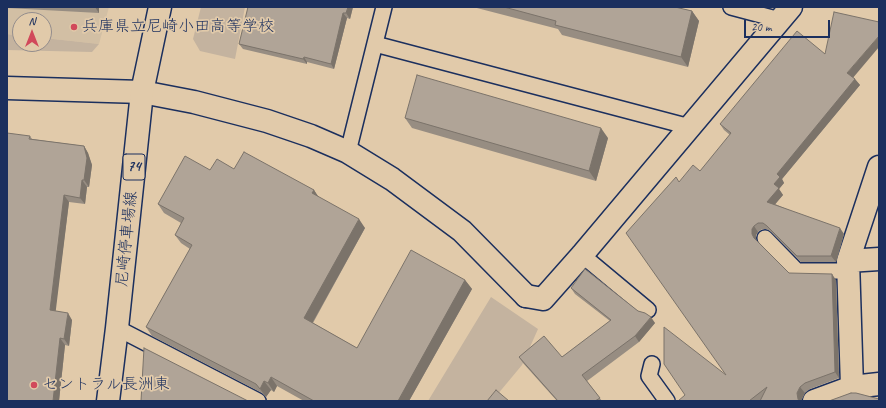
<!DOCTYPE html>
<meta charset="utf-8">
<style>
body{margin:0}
#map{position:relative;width:886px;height:408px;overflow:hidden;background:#e1caaa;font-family:Caveat,sans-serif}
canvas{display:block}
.frame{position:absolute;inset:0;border:8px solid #1b2f5e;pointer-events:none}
.north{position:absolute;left:12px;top:12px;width:40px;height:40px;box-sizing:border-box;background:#e1caaa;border:1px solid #928c8c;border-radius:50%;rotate:0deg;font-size:11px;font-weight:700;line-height:16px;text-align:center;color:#1b2f5e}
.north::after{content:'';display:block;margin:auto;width:14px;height:18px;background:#d1495b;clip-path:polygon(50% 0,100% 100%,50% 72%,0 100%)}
.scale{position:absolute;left:744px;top:20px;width:86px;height:18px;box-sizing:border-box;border:2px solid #1b2f5e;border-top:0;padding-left:5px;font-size:12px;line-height:14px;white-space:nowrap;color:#1b2f5e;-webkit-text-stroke:3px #e1caaa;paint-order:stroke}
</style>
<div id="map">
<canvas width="886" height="408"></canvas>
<div class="frame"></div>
<div class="north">N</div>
<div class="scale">20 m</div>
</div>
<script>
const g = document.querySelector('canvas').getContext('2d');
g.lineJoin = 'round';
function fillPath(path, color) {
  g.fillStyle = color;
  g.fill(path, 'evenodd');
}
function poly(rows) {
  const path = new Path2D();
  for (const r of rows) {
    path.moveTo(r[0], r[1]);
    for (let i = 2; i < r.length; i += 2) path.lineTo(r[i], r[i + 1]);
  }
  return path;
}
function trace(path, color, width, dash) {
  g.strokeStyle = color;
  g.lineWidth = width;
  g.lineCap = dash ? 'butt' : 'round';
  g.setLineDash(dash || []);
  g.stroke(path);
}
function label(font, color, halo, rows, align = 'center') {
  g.font = font + ' Caveat,"Klee One",sans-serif';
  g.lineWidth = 3.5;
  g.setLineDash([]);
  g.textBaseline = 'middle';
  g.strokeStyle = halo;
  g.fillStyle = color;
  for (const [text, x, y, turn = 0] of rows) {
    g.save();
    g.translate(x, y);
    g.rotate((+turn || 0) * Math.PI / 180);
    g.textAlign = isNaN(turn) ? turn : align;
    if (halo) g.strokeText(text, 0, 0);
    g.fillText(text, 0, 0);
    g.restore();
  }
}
fillPath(poly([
 [7,7,109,7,99,44,44,38,44,20,20,20,20,36,7,34]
]), '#d2bfa4');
fillPath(poly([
 [201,7,245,7,235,59,200,51,193,39],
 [7,34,20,36,20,44,44,44,44,38,99,44,92,52,7,50],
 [491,297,538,329,522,365,492,401,428,401]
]), '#c4b39f');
const service = poly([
 [731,7,780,20],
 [375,44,690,127],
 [348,152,384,7],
 [765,238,797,271,847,271],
 [582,255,648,310],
 [117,328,258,401],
 [652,364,649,376,667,401]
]);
const minor = poly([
 [848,261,879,259],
 [526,296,543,299,582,255,791,7],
 [852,387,848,261,879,167],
 [814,401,852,387,879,384]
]);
const tertiary = poly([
 [7,88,142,92,194,102,267,121,311,136,348,152,392,179,462,231,526,296]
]);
const primary = poly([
 [108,401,117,328,142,92,160,7]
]);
trace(service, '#1b2f5e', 18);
trace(minor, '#1b2f5e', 25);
trace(tertiary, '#1b2f5e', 25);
trace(primary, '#1b2f5e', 25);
trace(service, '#e1caaa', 15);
trace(minor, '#e1caaa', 22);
trace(tertiary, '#e1caaa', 22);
trace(primary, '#e1caaa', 22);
fillPath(poly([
 [7,7,99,7,99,13,7,8],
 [353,7,350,19,347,18,334,69,307,62,307,64,243,49,239,44],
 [473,7,675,7,692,11,699,21,688,67,562,35,558,29],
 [853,77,860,85,782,179,784,183,779,189,783,195,775,204,844,234,836,262,801,262,771,232,767,229,762,229,758,232,756,235,756,240,789,273,836,280,839,378,810,389,805,393,802,399,802,401,678,401,726,375,679,182,700,171,730,135,724,130,720,124],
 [405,118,608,138,596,181,412,128],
 [30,136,32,139,84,146,88,153,92,165,89,187,87,187,85,204,69,202,55,311,72,320,69,346,65,345,59,401,7,401],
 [234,169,314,190,318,197,365,228,313,323,357,348,465,280,472,289,409,401,304,401,277,386,274,392,271,390,266,397,262,393,152,336,146,327,190,249,181,243,175,235,181,223,164,213,158,204,210,170],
 [571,288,638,311,655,323,639,342,587,381,602,401,557,401,523,363,519,357,562,357,610,321,575,294]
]), '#978d82');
fillPath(poly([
 [95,7,99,7,99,13],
 [348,7,353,7,350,19,346,13],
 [692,11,699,21,688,67,681,57],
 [343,13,347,18,334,69,331,64],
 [879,36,879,47,852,79,847,73],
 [304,57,307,62,307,64,303,59],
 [855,79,860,85,782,179,784,183,779,189,783,195,772,208,767,202,777,174],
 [601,128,608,138,596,181,589,171],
 [84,146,88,153,92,165,89,187,84,180],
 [82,180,87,187,85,204,80,198],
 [314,190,320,199,312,193],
 [64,195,69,202,55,317,50,310],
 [359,219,365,228,310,327,304,318],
 [754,226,758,232,756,235,756,240,754,238,752,234,752,229],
 [840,228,844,234,836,262,831,256],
 [832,274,836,280,839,378,835,372],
 [465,280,472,289,409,401,398,401],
 [68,313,72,320,69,346,64,339],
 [651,317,655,323,639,342,635,336],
 [60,338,65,345,59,401,53,401],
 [271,377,277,386,274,392,268,383],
 [264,381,271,390,266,397,260,389],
 [800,387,805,393,802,399,802,401,799,401,798,399,797,393]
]), '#7b736a');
const building = poly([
 [248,7,348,7,346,13,343,13,331,64,304,57,303,59,239,44,248,7],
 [504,7,675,7,692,11,681,57,555,25,556,21,504,7],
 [834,12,879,22,879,36,847,73,855,79,777,174,780,177,774,184,779,188,767,202,840,228,831,256,797,256,767,226,763,223,758,223,754,226,752,229,752,234,754,238,789,273,832,274,835,372,805,383,800,387,797,393,798,399,799,401,760,401,767,387,749,401,678,401,685,395,664,364,664,327,726,375,626,233,676,177,679,182,693,165,700,171,731,133,720,124,797,31,825,54,834,12],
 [417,75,601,128,589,171,405,118,417,75],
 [7,133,30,136,29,139,84,146,87,158,84,180,82,180,80,198,64,195,50,310,68,313,64,339,60,338,53,401,7,401,7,133],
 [244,152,314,190,312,193,359,219,304,318,357,348,411,250,465,280,398,401,314,401,271,377,268,383,264,381,260,389,256,384,146,327,192,245,175,235,184,218,158,204,185,156,210,170,217,159,234,169,244,152],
 [585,269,638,311,645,313,651,317,635,336,582,375,600,398,595,401,561,401,561,400,560,401,558,401,519,357,544,336,562,357,611,320,571,288,585,269],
 [144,348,248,401,141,401,144,348],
 [496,390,509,401,487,401,496,390],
 [851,393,856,393,879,399,879,401,829,401,851,393]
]);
fillPath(building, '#b0a497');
trace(building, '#7b736a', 1);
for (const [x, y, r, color] of [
 [74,27,4,"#d1495b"],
 [34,385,4,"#d1495b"]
]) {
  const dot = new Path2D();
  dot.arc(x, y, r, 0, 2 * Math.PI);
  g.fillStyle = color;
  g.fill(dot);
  trace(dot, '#e1caaa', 1.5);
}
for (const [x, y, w] of [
 [134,167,22]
]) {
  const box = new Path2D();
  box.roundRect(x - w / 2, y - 13, w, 26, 3);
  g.fillStyle = '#e1caaa';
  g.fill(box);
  trace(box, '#1b2f5e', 1);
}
label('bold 15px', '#1b2f5e', null, [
 ["74",134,167]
]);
label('16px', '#1b2f5e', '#e1caaa', [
 ["兵庫県立尼崎小田高等学校",82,27],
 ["セントラル長洲東",42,385]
], 'left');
label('16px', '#1b2f5e', '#e1caaa', [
 ["尼崎停車場線",127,239,-84]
]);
</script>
